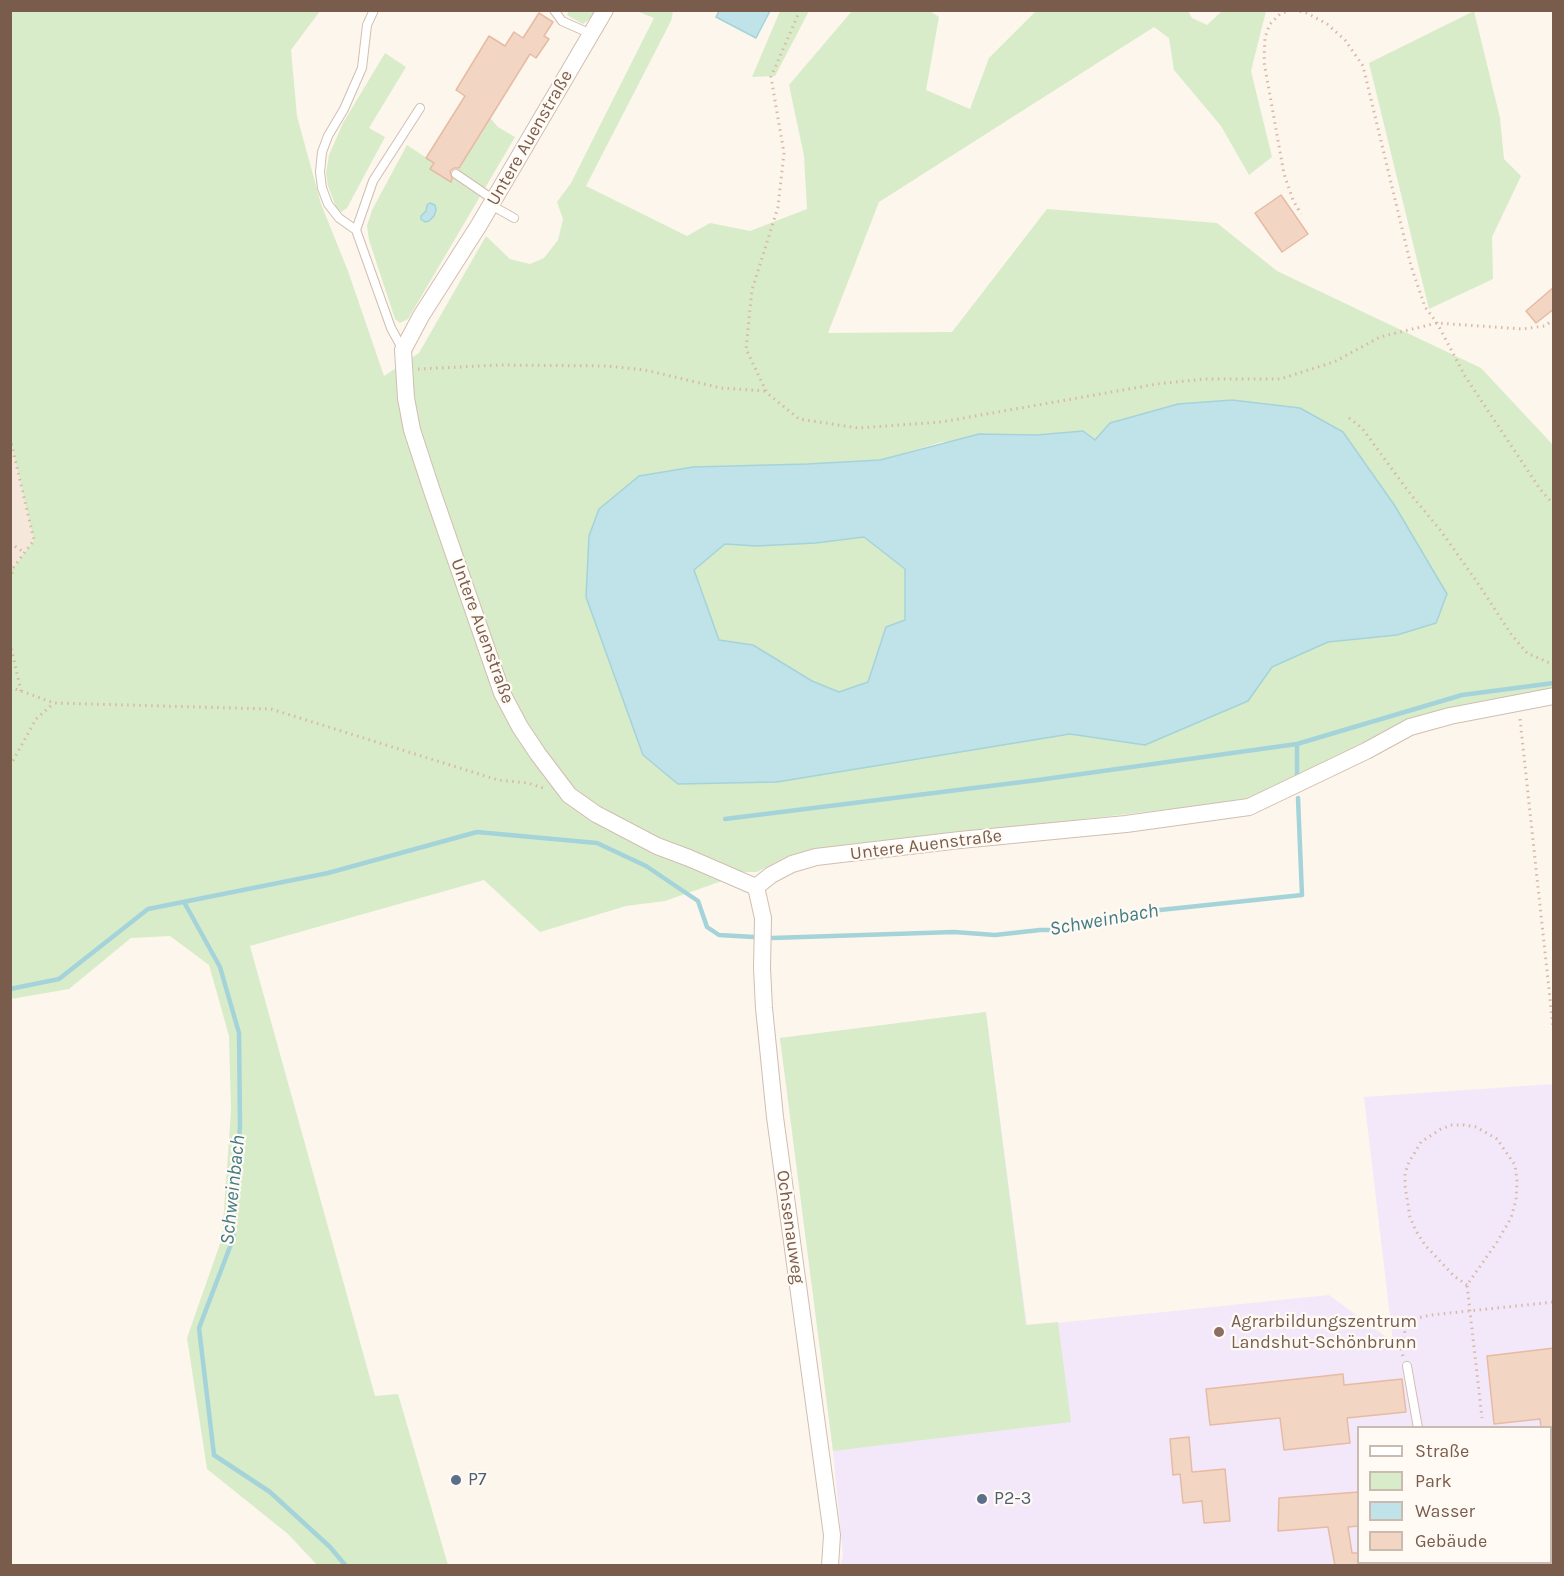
<!DOCTYPE html>
<meta charset="utf-8">
<style>
body{margin:0}
#map{position:relative;width:1564px;height:1576px;overflow:hidden;background:#fdf6ec;font-family:Karla,sans-serif}
canvas{display:block}
.frame{position:absolute;inset:0;border:12px solid #7a5c4d;pointer-events:none}
.legend{position:absolute;left:1357px;top:1426px;width:195px;height:138px;box-sizing:border-box;background:#fffaf3;border:2px solid #cabbb1;margin:0;padding:8px 10px;list-style:none;font-size:18px;color:#7a5c4d}
.legend li{display:flex;align-items:center;gap:12px;height:30px}
.legend b{width:30px;border:2px solid #cabbb1}
</style>
<div id="map">
<canvas width="1564" height="1576"></canvas>
<div class="frame"></div>
<ul class="legend">
<li><b style="height:8px;background:#fff"></b>Straße</li>
<li><b style="height:16px;background:#d8ecc9"></b>Park</li>
<li><b style="height:16px;background:#bfe3e8"></b>Wasser</li>
<li><b style="height:16px;background:#f3d5c3"></b>Gebäude</li>
</ul>
</div>
<script>
const g = document.querySelector('canvas').getContext('2d');
g.lineJoin = 'round';
function fillPath(path, color) {
  g.fillStyle = color;
  g.fill(path, 'evenodd');
}
function poly(rows) {
  const path = new Path2D();
  for (const r of rows) {
    path.moveTo(r[0], r[1]);
    for (let i = 2; i < r.length; i += 2) path.lineTo(r[i], r[i + 1]);
  }
  return path;
}
function trace(path, color, width, dash) {
  g.strokeStyle = color;
  g.lineWidth = width;
  g.lineCap = dash ? 'butt' : 'round';
  g.setLineDash(dash || []);
  g.stroke(path);
}
function label(font, color, halo, rows, align = 'center') {
  g.font = font + ' Karla,sans-serif';
  g.lineWidth = 4.5;
  g.setLineDash([]);
  g.textBaseline = 'middle';
  g.strokeStyle = halo;
  g.fillStyle = color;
  for (const [text, x, y, turn = 0] of rows) {
    g.save();
    g.translate(x, y);
    g.rotate((+turn || 0) * Math.PI / 180);
    g.textAlign = isNaN(turn) ? turn : align;
    if (halo) g.strokeText(text, 0, 0);
    g.fillText(text, 0, 0);
    g.restore();
  }
}
fillPath(poly([
 [10,438,34,540,13,568,10,567]
]), '#f5e8da');
fillPath(poly([
 [986,1012,1027,1326,1329,1295,1393,1342,1364,1097,1553,1084,1553,1565,840,1565,843,1556,833,1451,780,1038],
 [1358,1428,1550,1428,1550,1562,1358,1562]
]), '#f3e8fa');
fillPath(poly([
 [11,11,320,11,291,50,297,116,321,204,348,271,384,376,419,353,486,236,510,259,530,264,544,258,558,240,563,219,557,202,571,183,654,18,637,11,673,11,671,21,586,186,687,236,710,223,750,231,807,209,804,156,789,85,852,11,930,11,939,17,926,90,970,109,989,58,1036,11,1188,11,1192,18,1207,25,1222,11,1266,11,1251,71,1272,157,1249,175,1221,126,1174,70,1169,38,1154,27,879,202,828,333,952,332,1047,209,1217,223,1277,271,1481,368,1553,445,1553,692,1459,708,1403,721,1307,773,1248,800,819,850,790,855,757,872,740,872,722,881,665,901,626,906,540,932,484,880,250,946,375,1396,398,1394,448,1565,317,1565,288,1534,207,1469,187,1338,222,1238,231,1111,229,1036,209,965,170,936,131,938,69,989,11,999,10,567,13,568,34,540,10,438],
 [1232,400,1300,408,1343,432,1395,506,1397,635,1328,641,1272,667,1247,701,1145,745,1070,734,777,782,678,784,599,509,807,464,880,460,942,442,1083,431,1095,440,1110,423,1178,404],
 [569,11,600,11,583,24,567,15],
 [780,11,809,11,775,76,752,77],
 [1474,11,1500,118,1504,159,1521,176,1492,237,1493,279,1429,309,1369,63],
 [385,53,406,67,369,128,385,137,347,208,341,212,336,207,328,186,326,173,329,155,343,123],
 [490,118,498,127,515,137,408,319,400,323,395,319,369,240,367,226,372,210,407,145,434,163,430,169,451,181],
 [864,537,905,569,905,620,877,657,868,682,839,692,812,681,753,645,719,640,694,570,725,544,756,546,816,543],
 [986,1012,1026,1325,1058,1322,1071,1422,833,1451,780,1038]
]), '#d8ecc9');
const water = poly([
 [719,11,719,10,770,11,756,38,716,17,719,11],
 [430,203,435,205,436,210,434,216,429,221,425,222,421,219,421,216,426,211,427,205,430,203],
 [1232,400,1300,408,1343,432,1395,506,1447,594,1436,623,1397,635,1328,642,1272,667,1248,701,1145,745,1070,734,777,782,678,784,643,755,586,597,589,536,599,509,639,476,693,467,807,464,880,460,979,434,1036,435,1083,431,1095,440,1110,423,1178,404,1232,400],
 [864,537,905,569,905,620,886,627,868,682,839,692,812,681,753,645,719,640,694,570,725,544,756,546,816,543,864,537]
]);
fillPath(water, '#bfe3e8');
trace(water, '#a5d3da', 1.5);
trace(poly([
 [1297,744,1297,777],
 [725,819,1038,780,1297,744,1462,695,1554,683],
 [184,902,220,967,239,1033,240,1124,233,1239,199,1328,214,1455,270,1492,330,1547,346,1566],
 [772,938,954,932,995,935,1040,930,1072,930,1122,914,1302,895,1298,798],
 [10,989,59,979,148,909,328,873,477,832,597,843,646,866,698,901,707,927,719,935,754,937]
]), '#a5d3da', 4.5);
const building = poly([
 [539,13,553,22,544,36,549,39,536,58,530,54,459,168,454,168,450,171,452,179,451,182,430,169,434,163,426,158,465,96,456,90,489,36,505,46,514,32,523,38,539,13],
 [1281,195,1308,234,1282,252,1255,213,1281,195],
 [1554,287,1554,309,1536,323,1526,311,1554,287],
 [1554,1348,1554,1428,1541,1428,1540,1419,1494,1424,1487,1356,1554,1348],
 [1343,1374,1344,1385,1402,1379,1406,1412,1347,1418,1350,1443,1284,1450,1280,1418,1210,1425,1206,1389,1343,1374],
 [1189,1437,1192,1472,1225,1469,1230,1521,1204,1523,1202,1501,1183,1503,1180,1474,1173,1475,1170,1439,1189,1437],
 [1359,1492,1359,1526,1348,1527,1352,1553,1359,1553,1359,1566,1335,1566,1328,1527,1278,1531,1279,1498,1359,1492]
]);
fillPath(building, '#f3d5c3');
trace(building, '#e6bba3', 1.5);
const lane = poly([
 [554,10,562,21,591,34],
 [456,174,494,200],
 [491,205,514,218],
 [356,230,339,218,328,204,322,188,320,172,322,152,328,136,344,109,362,68,367,25,374,10],
 [403,350,391,328,356,230,373,181,420,108],
 [1407,1366,1418,1428],
 [1429,1562,1429,1566]
]);
const street = poly([
 [605,10,479,225,421,316,403,350,406,398,412,430,431,488,502,693,520,727,538,754,569,795,596,814,657,846,689,858,756,887],
 [756,887,771,875,792,864,816,857,960,840,1126,824,1249,807,1366,751,1410,727,1450,716,1554,696],
 [756,887,763,918,762,968,764,1008,775,1117,832,1535,830,1566]
]);
trace(lane, '#d1beb0', 10);
trace(street, '#d1beb0', 18);
trace(poly([
 [800,10,771,77,784,153,778,207,752,290,746,349,767,393,799,419,858,428,941,422,1157,384,1204,379,1280,379,1334,362,1380,337,1437,323,1522,329,1545,326,1554,319],
 [1291,10,1280,14,1270,24,1265,37,1264,62,1284,174,1293,200,1301,214],
 [1294,10,1307,13,1327,24,1345,40,1363,66,1411,266,1425,307,1437,323,1465,376,1540,489,1554,505],
 [418,369,500,365,607,366,645,370,721,388,765,391],
 [1349,418,1362,428,1408,491,1441,531,1477,582,1511,634,1527,653,1554,665],
 [10,438,34,540,13,568,10,582],
 [10,543,25,553],
 [10,643,21,691],
 [10,687,54,703,271,709,498,780,528,783,543,788],
 [1520,719,1554,1036],
 [10,766,36,719,54,703],
 [1467,1285,1454,1276,1425,1245,1416,1231,1410,1217,1405,1186,1405,1173,1409,1162,1421,1142,1441,1129,1452,1125,1464,1125,1476,1127,1497,1139,1515,1165,1517,1181,1516,1200,1511,1218,1497,1242,1467,1285,1482,1418],
 [1403,1356,1401,1350,1406,1326,1413,1319,1431,1315,1554,1302]
]), '#d9b8a5', 3, [1.5, 4.5]);
trace(lane, '#fff', 8);
trace(street, '#fff', 16);
for (const [x, y, r, color] of [
 [1219,1332,6,"#8d6e63"],
 [456,1480,6,"#5c6f8a"],
 [982,1499,6,"#5c6f8a"]
]) {
  const dot = new Path2D();
  dot.arc(x, y, r, 0, 2 * Math.PI);
  g.fillStyle = color;
  g.fill(dot);
  trace(dot, '#fffaf3', 2);
}
label('18px', '#7a5c4d', '#fffaf3', [
 ["Untere Auenstraße",530,138,-60],
 ["Untere Auenstraße",482,631,70],
 ["Untere Auenstraße",926,845,-7],
 ["Ochsenauweg",790,1227,82]
]);
label('18px', '#785e54', '#fffaf3', [
 ["Agrarbildungszentrum",1231,1322],
 ["Landshut-Schönbrunn",1231,1343]
], 'left');
label('18px', '#4e5e75', '#fffaf3', [
 ["P7",468,1480],
 ["P2-3",994,1499]
], 'left');
label('italic 20px', '#437c86', '#fffaf3', [
 ["Schweinbach",1104,920,-10],
 ["Schweinbach",233,1190,-84]
]);
</script>
